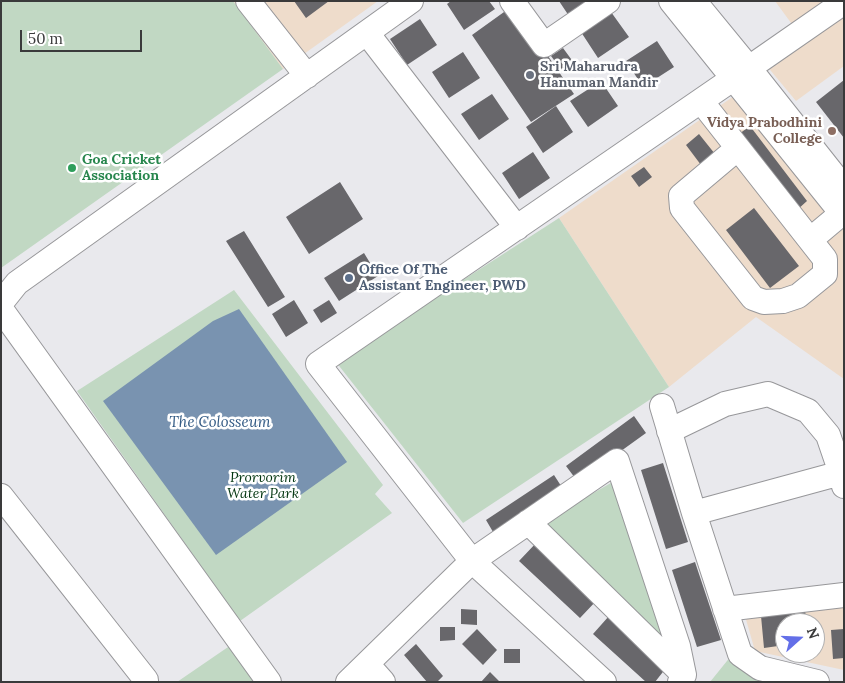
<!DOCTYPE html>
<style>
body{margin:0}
#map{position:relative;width:845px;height:683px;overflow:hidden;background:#e9e9ed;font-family:Lora,serif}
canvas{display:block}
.frame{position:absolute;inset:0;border:2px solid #3a3a3b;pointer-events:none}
.north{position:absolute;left:775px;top:613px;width:50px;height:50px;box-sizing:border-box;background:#fff;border:1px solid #b0b0b1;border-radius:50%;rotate:70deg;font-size:14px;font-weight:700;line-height:20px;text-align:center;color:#3a3a3b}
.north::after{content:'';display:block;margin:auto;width:18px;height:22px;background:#636fe8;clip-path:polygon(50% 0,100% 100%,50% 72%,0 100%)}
.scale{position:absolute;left:20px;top:30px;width:122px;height:22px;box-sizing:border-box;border:2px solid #3a3a3b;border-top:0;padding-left:6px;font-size:15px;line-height:18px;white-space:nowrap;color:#3a3a3b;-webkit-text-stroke:4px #fff;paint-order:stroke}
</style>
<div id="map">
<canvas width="845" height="683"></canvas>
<div class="frame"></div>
<div class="north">N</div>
<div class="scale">50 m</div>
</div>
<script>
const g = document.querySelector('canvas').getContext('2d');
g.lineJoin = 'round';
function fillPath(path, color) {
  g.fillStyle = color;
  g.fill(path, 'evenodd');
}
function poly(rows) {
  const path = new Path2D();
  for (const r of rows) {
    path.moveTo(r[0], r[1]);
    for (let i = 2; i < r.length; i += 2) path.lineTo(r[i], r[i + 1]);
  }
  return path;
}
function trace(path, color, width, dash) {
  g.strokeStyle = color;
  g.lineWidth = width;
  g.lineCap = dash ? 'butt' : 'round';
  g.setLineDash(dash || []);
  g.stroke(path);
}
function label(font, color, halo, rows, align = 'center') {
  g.font = font + ' Lora,serif';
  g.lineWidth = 5;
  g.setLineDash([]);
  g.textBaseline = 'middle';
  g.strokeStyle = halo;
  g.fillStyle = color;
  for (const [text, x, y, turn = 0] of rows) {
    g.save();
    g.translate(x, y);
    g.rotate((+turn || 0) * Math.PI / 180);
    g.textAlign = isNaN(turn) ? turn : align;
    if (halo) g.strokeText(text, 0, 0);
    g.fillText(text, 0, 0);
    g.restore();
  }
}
fillPath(poly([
 [233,1,378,1,283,69],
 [775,1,829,1,794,27],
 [840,15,844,20,844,66,796,101,766,65],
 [734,96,844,231,844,379,756,317,669,387,559,218],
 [844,601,844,670,755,651,743,609],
 [785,623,815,623,815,653,785,653]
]), '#eedccb');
fillPath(poly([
 [1,1,233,1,283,69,1,268],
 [559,218,669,387,463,523,336,362],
 [234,290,383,485,375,494,392,513,240,621,77,391],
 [616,480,671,653,538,525],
 [231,645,259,682,177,682],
 [731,656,780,682,710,682]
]), '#c1d8c3');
fillPath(poly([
 [239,309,347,462,216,555,103,401,213,321]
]), '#7993b0');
fillPath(poly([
 [294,1,329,1,306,18],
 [451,1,489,1,495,9,464,30,447,4],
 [559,1,591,1,569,16],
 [511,7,548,56,574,94,531,122,472,35],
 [611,12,629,37,598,58,581,32],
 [420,19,437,45,407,65,390,39],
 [657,41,674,67,643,87,626,61],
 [563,48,574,63,563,72,551,56],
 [463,52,480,78,449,98,432,72],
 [844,80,844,138,816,102],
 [601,81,618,106,588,127,570,101],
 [492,94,509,119,479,140,461,114],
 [556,106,573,132,543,153,526,127],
 [750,126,807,201,797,210,739,134],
 [699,134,715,154,701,165,686,145],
 [533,152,550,178,519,199,502,173],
 [644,167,652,177,639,187,631,176],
 [340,182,363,219,309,254,286,217],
 [754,208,799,266,770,288,726,230],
 [244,231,285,297,268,307,226,241],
 [364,253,378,276,339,301,324,278],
 [294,300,308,323,286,337,272,314],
 [329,300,337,313,321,323,313,310],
 [634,416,646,433,578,482,566,466],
 [663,463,688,542,666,549,641,470],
 [554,475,565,492,496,537,486,520],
 [537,542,597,600,580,618,519,561],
 [695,562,721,640,697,647,672,570],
 [461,609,477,610,477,625,461,624],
 [805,611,807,623,785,623,785,645,764,648,761,616],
 [609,616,666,668,655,682,646,682,593,634],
 [440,627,455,627,455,640,440,641],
 [477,629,497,650,483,665,462,644],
 [844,629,844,658,833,659,831,630],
 [416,644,443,676,437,682,427,682,404,655],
 [504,649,520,649,520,663,504,663],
 [490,672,500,682,481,682]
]), '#68676b');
const minor = poly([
 [248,1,307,76],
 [512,1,544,45,608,1],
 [671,1,844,216],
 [694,1,749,68,844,188],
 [367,33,517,228],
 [749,68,844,2],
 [701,101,825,259,825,274,798,296,783,301,764,302,753,298,682,208,681,196,738,148],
 [810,240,841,214],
 [1,303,17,283,411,1],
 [1,309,269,682],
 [662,406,694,513,740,654,760,668,817,682],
 [669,431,725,404,768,394,808,411,828,435,841,473,844,486],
 [1,496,146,680,144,682],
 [694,513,841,473],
 [528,522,684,675],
 [725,609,844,595],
 [367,664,383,682],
 [348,682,472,561,617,461,678,646,684,675,680,682],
 [604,682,472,561,318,364,734,78]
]);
trace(minor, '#97979a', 26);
trace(minor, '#fff', 24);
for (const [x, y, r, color] of [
 [530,75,5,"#6b7280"],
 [832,131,5,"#8d6e63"],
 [72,168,5,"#2e9e5b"],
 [349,278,5,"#5c6f8a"]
]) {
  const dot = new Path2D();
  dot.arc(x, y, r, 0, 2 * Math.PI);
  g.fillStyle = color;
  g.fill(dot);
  trace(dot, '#fff', 2);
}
label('bold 14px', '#5b616d', '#fff', [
 ["Sri Maharudra",540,67],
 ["Hanuman Mandir",540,83]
], 'left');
label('bold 14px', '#785e54', '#fff', [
 ["Vidya Prabodhini",822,123],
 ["College",822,139]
], 'right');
label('bold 14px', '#27864d', '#fff', [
 ["Goa Cricket",82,160],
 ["Association",82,176]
], 'left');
label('bold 14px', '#4e5e75', '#fff', [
 ["Office Of The",359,270],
 ["Assistant Engineer, PWD",359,286]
], 'left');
label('italic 14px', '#00340e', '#fff', [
 ["Prorvorim",263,478],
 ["Water Park",263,494]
]);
label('italic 15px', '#325a84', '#fff', [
 ["The Colosseum",220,423]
]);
</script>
